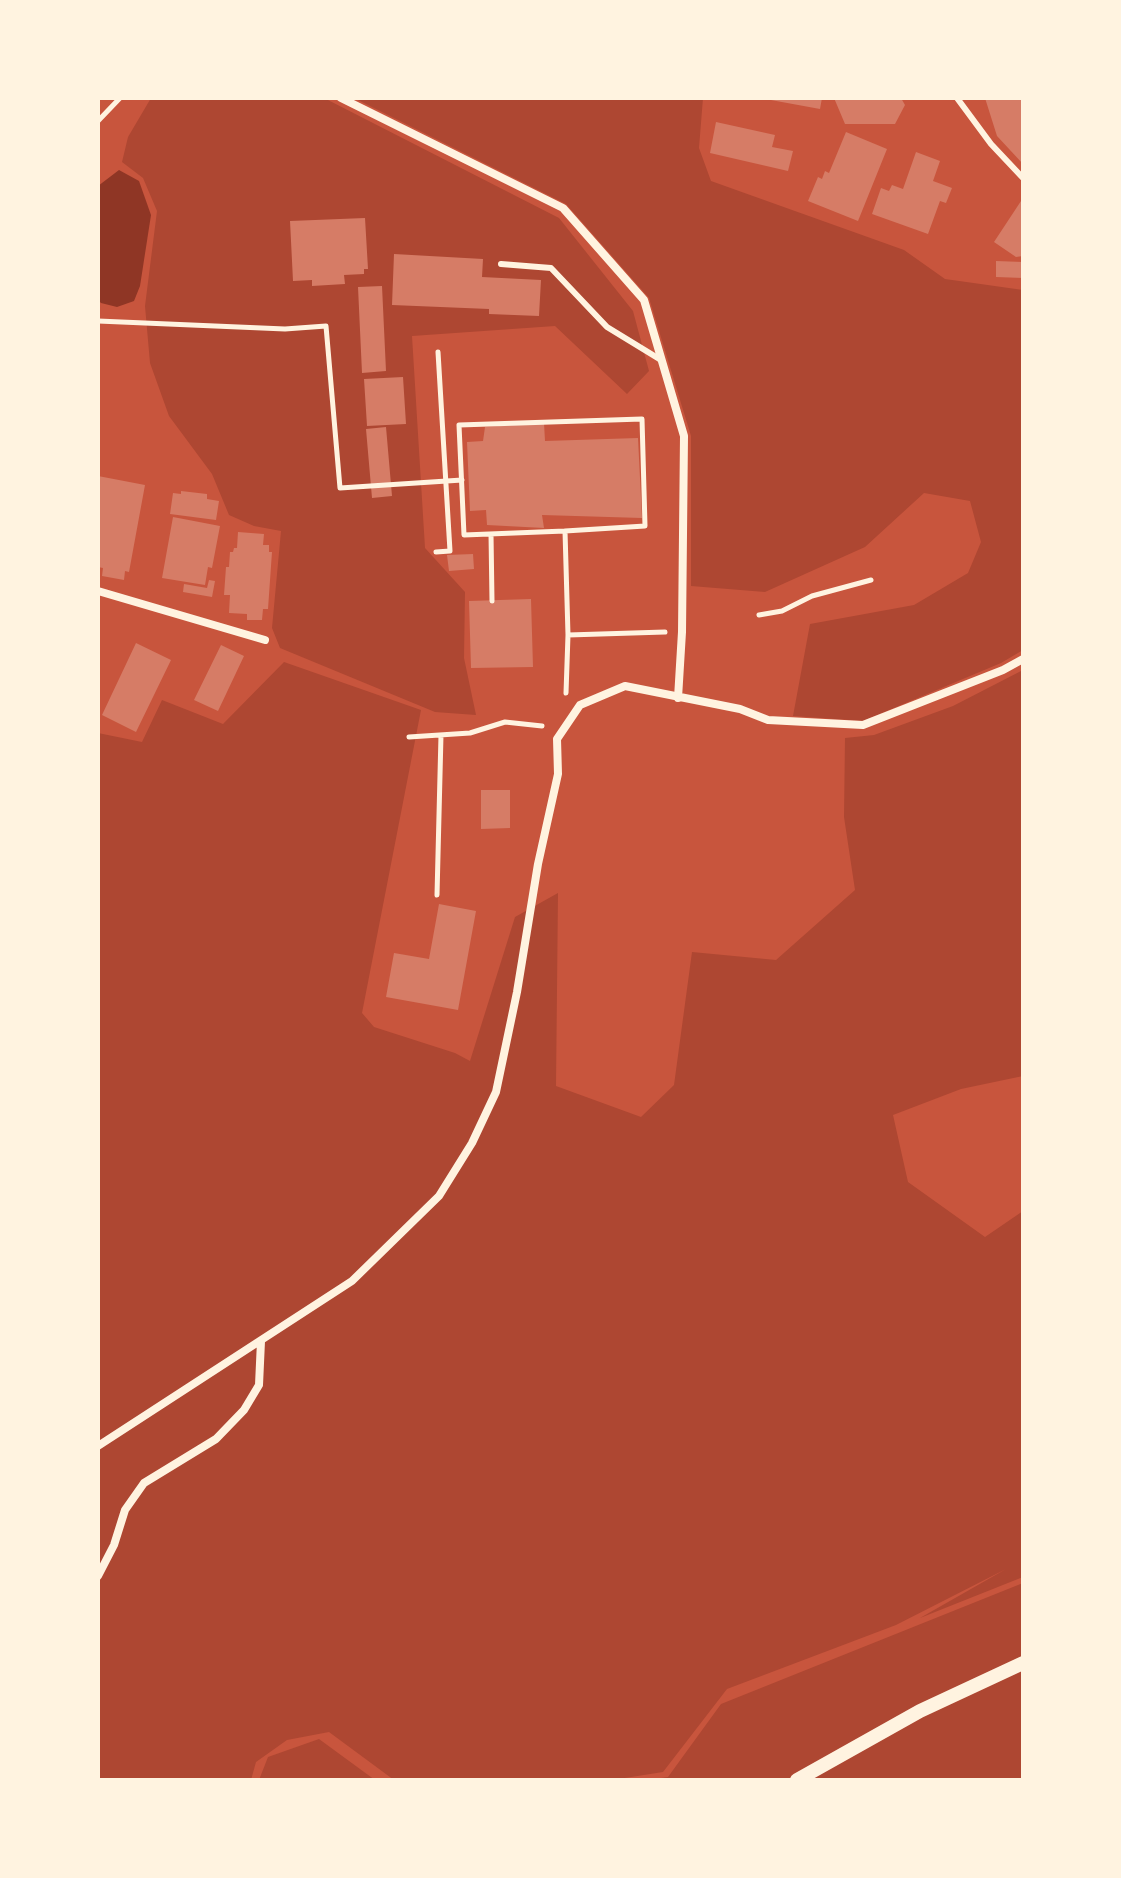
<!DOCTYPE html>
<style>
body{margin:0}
#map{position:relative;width:1121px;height:1878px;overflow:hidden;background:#c8553d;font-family:"Sofia Sans Condensed",sans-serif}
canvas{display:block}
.frame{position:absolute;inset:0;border:100px solid #fff3e0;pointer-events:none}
</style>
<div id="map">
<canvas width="1121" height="1878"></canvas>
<div class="frame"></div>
</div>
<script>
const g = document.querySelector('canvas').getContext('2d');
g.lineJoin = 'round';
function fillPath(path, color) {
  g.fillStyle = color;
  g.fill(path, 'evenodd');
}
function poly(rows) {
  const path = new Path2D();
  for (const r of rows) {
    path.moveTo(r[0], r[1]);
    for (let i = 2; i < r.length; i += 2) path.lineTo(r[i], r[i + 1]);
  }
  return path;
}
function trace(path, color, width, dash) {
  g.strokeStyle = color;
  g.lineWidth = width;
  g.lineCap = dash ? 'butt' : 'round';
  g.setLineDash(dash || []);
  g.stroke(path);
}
fillPath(poly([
 [151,98,324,98,559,218,633,311,649,371,627,394,555,326,412,336,425,548,465,592,464,658,476,715,435,712,280,648,272,628,281,531,254,526,229,515,212,474,169,416,150,363,145,306,157,211,143,178,122,162,128,137],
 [354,98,703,98,699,148,711,181,904,250,945,279,1023,290,1023,650,1001,663,863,721,793,716,810,624,914,605,968,573,981,542,970,501,924,493,865,547,765,592,691,586,691,436,649,298,566,204],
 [284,662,421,710,362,1013,374,1027,455,1053,470,1061,515,917,558,893,556,1086,641,1117,674,1085,692,952,776,960,855,890,844,817,845,738,874,735,953,706,1023,670,1023,1076,961,1089,893,1115,908,1182,985,1237,1023,1211,1023,1577,920,1618,1006,1569,896,1625,727,1689,663,1772,612,1780,394,1780,329,1732,287,1740,256,1762,251,1780,98,1780,98,733,142,742,162,700,223,724],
 [1023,1583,1023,1780,648,1780,668,1777,721,1704],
 [319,1739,375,1780,259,1780,268,1757]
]), '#ae4732');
fillPath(poly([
 [119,170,139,181,151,215,140,286,134,301,117,307,101,303,98,300,98,186]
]), '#8f3625');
fillPath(poly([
 [760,98,822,98,820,109],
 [834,98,901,98,905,105,895,124,845,124],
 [985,98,1023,98,1023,164,997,136],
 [716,122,775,135,772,147,793,151,788,171,710,153],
 [846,132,887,149,858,221,808,201,818,177,822,179,825,171,829,173],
 [916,152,940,161,933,181,952,188,946,203,940,201,928,234,872,214,881,188,889,191,892,185,903,189],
 [1021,201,1023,256,1016,257,994,242],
 [365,218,368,269,364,269,364,274,344,275,345,284,312,286,312,280,293,281,290,221],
 [394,254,483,259,482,277,541,280,539,316,489,314,489,309,392,305],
 [996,261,1023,262,1023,278,996,277],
 [382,286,386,371,362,373,358,287],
 [403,377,406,424,367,426,364,379],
 [544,423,545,441,638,438,642,518,542,515,544,528,487,525,486,510,470,511,467,442,483,441,485,427],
 [386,427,392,496,372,498,366,429],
 [98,476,145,485,129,572,125,571,124,580,102,576,103,568,98,567],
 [181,491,207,494,207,499,219,501,216,520,170,514,173,493,181,494],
 [173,517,220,526,212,568,208,567,205,585,162,578],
 [238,532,264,534,263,545,269,545,269,552,272,552,268,609,263,609,262,620,247,620,247,614,229,613,230,595,224,595,226,567,229,567,230,552,233,552,234,548,237,548],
 [473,554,474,569,449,571,447,555],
 [209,580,215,581,212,597,183,592,184,584,207,588],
 [531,599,533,667,471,668,469,601],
 [136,643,171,660,136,732,102,715],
 [221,645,244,656,218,711,194,700],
 [481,790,510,790,510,828,481,829],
 [439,904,476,911,458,1010,386,997,394,953,429,959]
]), '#d67c66');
trace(poly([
 [98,121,120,98],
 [98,321,285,329,326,326,340,488,462,480],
 [565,531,645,526,642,419,459,425,464,535,565,531,568,635,665,632],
 [491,534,492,601],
 [436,552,450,551,438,352],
 [759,615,782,611,812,596,871,580],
 [566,693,568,635],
 [409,737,470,733,505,722,542,726],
 [437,895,441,735]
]), '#fff3e0', 5);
trace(poly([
 [957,98,991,144,1023,178],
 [501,264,551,268,607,327,661,360]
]), '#fff3e0', 6);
trace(poly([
 [341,98,563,208,644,300,684,436,682,632,678,698],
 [98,591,265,640],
 [98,1446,352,1281,439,1196,472,1143,496,1092,517,992,538,864,558,774,557,739,580,705,625,686,740,709,768,720,863,725,1003,670,1023,659],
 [98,1576,114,1545,125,1510,144,1483,216,1439,244,1410,259,1385,261,1341]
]), '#fff3e0', 8);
trace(poly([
 [797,1780,920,1711,1023,1663]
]), '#fff3e0', 14);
</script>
